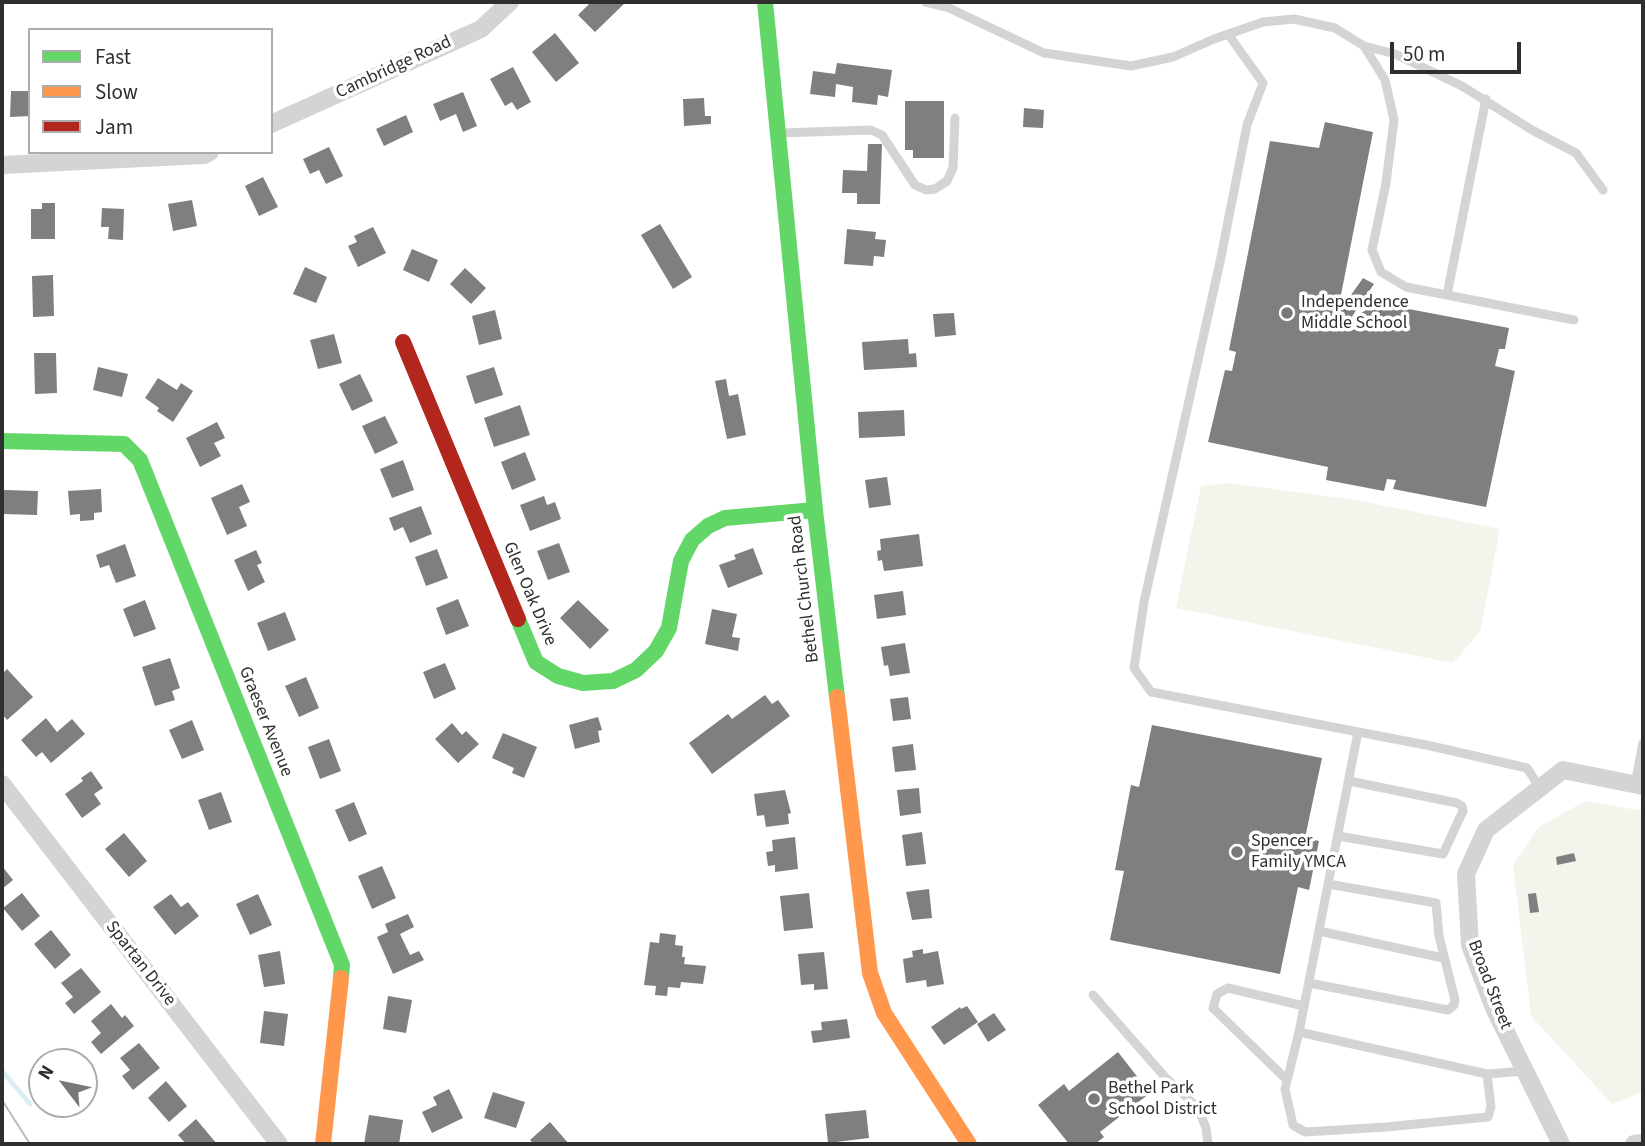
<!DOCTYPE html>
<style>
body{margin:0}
#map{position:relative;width:1645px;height:1146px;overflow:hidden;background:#fff;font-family:"Source Sans 3",sans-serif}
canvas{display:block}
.frame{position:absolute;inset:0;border:4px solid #2f2f2f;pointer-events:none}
.legend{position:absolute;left:28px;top:28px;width:245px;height:126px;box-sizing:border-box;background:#fff;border:2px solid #acacac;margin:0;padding:9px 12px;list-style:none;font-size:21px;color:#2f2f2f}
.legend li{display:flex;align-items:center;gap:14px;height:35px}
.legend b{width:35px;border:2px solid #acacac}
.north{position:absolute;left:28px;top:1048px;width:70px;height:70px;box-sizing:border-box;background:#fff;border:2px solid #acacac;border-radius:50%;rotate:302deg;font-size:19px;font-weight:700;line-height:28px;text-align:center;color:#2f2f2f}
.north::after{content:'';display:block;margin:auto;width:24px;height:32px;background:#787878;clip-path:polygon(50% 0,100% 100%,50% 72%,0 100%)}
.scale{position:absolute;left:1390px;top:42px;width:131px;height:32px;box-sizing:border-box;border:4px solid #2f2f2f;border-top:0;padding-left:9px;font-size:21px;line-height:24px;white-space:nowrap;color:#2f2f2f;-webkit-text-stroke:5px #fff;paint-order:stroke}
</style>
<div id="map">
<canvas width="1645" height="1146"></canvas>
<div class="frame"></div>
<ul class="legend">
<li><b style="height:9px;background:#63d668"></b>Fast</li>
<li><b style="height:9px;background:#ff974d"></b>Slow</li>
<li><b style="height:9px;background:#b3261e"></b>Jam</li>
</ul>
<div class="north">N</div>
<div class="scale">50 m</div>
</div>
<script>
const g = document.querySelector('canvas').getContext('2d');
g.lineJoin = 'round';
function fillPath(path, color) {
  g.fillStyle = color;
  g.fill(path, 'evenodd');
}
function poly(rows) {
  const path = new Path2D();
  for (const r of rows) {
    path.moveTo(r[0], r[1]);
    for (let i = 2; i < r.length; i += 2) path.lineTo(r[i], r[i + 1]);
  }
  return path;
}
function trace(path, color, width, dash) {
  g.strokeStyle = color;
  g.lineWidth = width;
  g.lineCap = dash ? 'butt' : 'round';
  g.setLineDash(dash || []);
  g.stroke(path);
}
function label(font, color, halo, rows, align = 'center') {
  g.font = font + ' "Source Sans 3",sans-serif';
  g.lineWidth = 7;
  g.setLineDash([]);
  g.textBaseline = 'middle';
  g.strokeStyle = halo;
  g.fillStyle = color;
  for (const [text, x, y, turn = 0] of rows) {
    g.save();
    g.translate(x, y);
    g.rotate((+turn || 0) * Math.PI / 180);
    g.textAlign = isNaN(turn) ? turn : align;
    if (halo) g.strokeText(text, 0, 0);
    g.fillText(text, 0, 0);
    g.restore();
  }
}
fillPath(poly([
 [1229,483,1356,500,1500,529,1480,632,1453,663,1176,608,1201,486],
 [1585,801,1643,811,1643,1092,1612,1104,1531,1016,1513,865,1539,827]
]), '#f3f5ed');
trace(poly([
 [2,1071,30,1104]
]), '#daeff1', 5);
fillPath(poly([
 [591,2,626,2,595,32,578,15],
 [555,33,579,63,556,82,532,52],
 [837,63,892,70,888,97,878,95,877,105,852,102,853,87,836,84,835,97,810,94,813,71,835,74],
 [513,67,531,102,517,110,512,102,505,106,490,79],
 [11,91,30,91,30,116,10,117],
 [463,92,477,126,463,132,456,114,440,121,433,104],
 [704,98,705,116,711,116,711,124,684,126,683,99],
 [905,101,944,101,944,158,913,158,913,150,905,150],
 [1024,108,1044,110,1043,128,1023,127],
 [406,115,413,132,384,146,376,129],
 [1325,122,1373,132,1337,315,1363,278,1374,284,1349,321,1377,303,1509,328,1505,349,1499,349,1495,366,1515,371,1486,507,1393,489,1396,480,1387,479,1384,491,1326,480,1328,467,1208,442,1225,370,1232,371,1236,352,1229,350,1270,141,1319,148],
 [868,144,882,144,880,204,857,204,857,193,842,193,843,170,867,171],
 [329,147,343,176,326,184,319,170,310,174,303,159],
 [263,177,278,207,259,216,245,186],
 [192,200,197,226,173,231,168,204],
 [42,203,55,203,55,239,31,239,31,209,42,209],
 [102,208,124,209,123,240,108,239,109,227,101,227],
 [660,224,692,277,673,289,641,235],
 [373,227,386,253,358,267,348,246,357,242,354,236],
 [847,229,876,232,875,239,886,240,884,257,874,256,873,266,844,264],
 [412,249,438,260,429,282,403,270],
 [305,267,327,277,316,303,293,294],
 [465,268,486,288,471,304,450,284],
 [53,275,54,316,33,317,32,276],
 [495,310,502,339,479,345,472,316],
 [954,313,956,335,935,337,933,314],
 [334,334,342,363,318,369,310,340],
 [908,339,909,354,916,353,917,367,864,370,862,342],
 [34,353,56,353,57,393,35,394],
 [98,367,128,374,122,397,93,390],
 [494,367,503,395,475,404,466,376],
 [360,374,373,401,352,411,339,384],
 [158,378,177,390,181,383,193,391,173,422,157,411,159,408,145,398],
 [726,379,729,396,738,394,746,435,727,439,715,381],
 [520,405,530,435,494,447,484,418],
 [904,410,905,436,859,438,858,412],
 [385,416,398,443,375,454,362,426],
 [217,422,225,438,214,443,221,456,200,467,186,438],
 [525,452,536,480,512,490,501,462],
 [403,460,414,490,392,498,380,469],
 [887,477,891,505,869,508,865,480],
 [242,484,250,502,239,507,247,526,227,535,211,498],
 [101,489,102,512,94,513,94,520,80,521,80,514,70,515,68,491],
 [4,490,38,491,37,515,3,514],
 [544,496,547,505,555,502,561,519,530,531,520,505],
 [421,506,432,534,410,543,403,527,394,531,389,518],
 [919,534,923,566,884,571,882,560,878,561,877,551,881,550,880,539],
 [559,543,570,572,548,580,537,551],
 [125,544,136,576,116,583,109,565,100,568,96,555],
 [753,548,763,574,728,588,719,565,736,559,734,555],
 [437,549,448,578,426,586,415,557],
 [256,550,262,563,257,565,265,582,248,591,234,560],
 [903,591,906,615,877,619,874,595],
 [458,599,469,626,446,635,436,608],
 [145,600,156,629,134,637,123,609],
 [578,600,609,630,590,649,560,618],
 [712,609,737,614,732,637,740,638,738,651,705,644],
 [285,612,296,640,268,651,257,623],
 [905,643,910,673,890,676,888,665,884,666,881,647],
 [170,658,180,688,172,691,175,700,155,706,142,667],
 [445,663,456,689,434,699,423,672],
 [7,669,33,697,7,720,2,714,2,674],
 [306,677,319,708,299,717,285,686],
 [765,695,772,704,778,700,790,716,712,774,689,743,728,714,732,719],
 [908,697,911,719,893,721,890,699],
 [598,717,602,730,598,731,600,742,575,749,569,725],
 [46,718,57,732,72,719,85,734,51,763,42,752,36,757,21,740],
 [192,720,204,750,182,759,169,730],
 [452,723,462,735,466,731,479,744,458,763,435,739],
 [1152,725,1322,758,1305,838,1319,841,1309,890,1298,887,1280,974,1110,940,1124,871,1115,870,1131,785,1139,787],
 [503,733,537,747,524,778,512,773,514,768,492,758],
 [329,739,341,771,320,779,308,747],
 [913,744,916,770,895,772,892,747],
 [91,771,103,788,94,794,101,804,82,818,65,794,83,781,81,778],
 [919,788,921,813,900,816,897,790],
 [785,790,791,813,788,814,789,824,766,827,764,815,757,816,754,794],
 [221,792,232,822,209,830,198,800],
 [354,802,367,834,349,842,335,810],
 [922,832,926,864,906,866,902,835],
 [124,833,147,861,129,877,105,849],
 [795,837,798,869,775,872,775,865,768,866,766,852,773,851,772,840],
 [1574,853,1576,861,1557,865,1556,857],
 [2,866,13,880,2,889],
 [382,866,396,898,372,909,358,876],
 [929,889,932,918,912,920,906,892],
 [22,893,40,916,22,931,3,908],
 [809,893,813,928,784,931,780,896],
 [1536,893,1539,912,1530,913,1528,894],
 [171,894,181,907,188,902,199,916,175,935,153,907],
 [258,894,272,925,250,935,236,904],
 [408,914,414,927,400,934,410,955,419,951,424,960,393,974,377,937,388,932,385,924],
 [51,930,71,955,55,969,34,944],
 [660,933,676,935,675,945,683,946,682,957,685,957,684,964,706,966,703,984,681,982,680,988,668,987,667,996,655,995,656,986,644,985,650,942,659,943],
 [923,949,923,954,938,951,944,984,927,987,926,980,906,983,903,959,913,957,912,951],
 [280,951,285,984,264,987,258,955],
 [824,952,828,989,814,990,814,984,801,985,798,954],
 [81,968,101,992,74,1014,65,1003,73,997,61,983],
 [388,996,412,1000,406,1033,383,1029],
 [111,1004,122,1018,125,1015,134,1026,101,1054,91,1042,101,1033,91,1021],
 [967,1006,978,1022,944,1045,931,1027,960,1007,961,1009],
 [264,1011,288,1014,284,1046,260,1043],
 [994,1013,1006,1030,988,1042,977,1024],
 [847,1019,850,1038,813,1043,811,1031,822,1030,821,1022],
 [139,1043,160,1068,133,1090,122,1076,130,1070,120,1058],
 [1118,1052,1150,1093,1100,1132,1104,1137,1095,1144,1069,1144,1038,1105,1064,1084,1069,1091],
 [166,1081,187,1106,169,1122,148,1098],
 [449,1089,463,1118,432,1133,422,1112,437,1105,433,1097],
 [493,1092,525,1102,516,1128,484,1118],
 [866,1110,869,1138,828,1143,825,1114],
 [369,1115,403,1120,399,1144,364,1144],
 [196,1119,217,1144,186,1144,178,1135],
 [550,1122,569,1144,534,1144,530,1140]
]), '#7f7f7f');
trace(poly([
 [925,2,949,8,1044,53,1131,66,1173,57,1214,39,1263,22,1294,19,1335,28,1364,46,1395,54,1462,86,1532,130,1576,153,1603,190],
 [1228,34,1263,83,1247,125,1220,262,1144,602,1134,668,1151,692,1431,746,1527,768,1540,788],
 [1364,46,1385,80,1394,120,1386,183,1372,250,1381,272,1406,287,1574,320],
 [780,133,871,130,882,135,915,185,926,190,935,189,947,181,953,168,955,118],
 [1447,295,1486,99],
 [1358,732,1299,1032,1487,1074,1525,1071],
 [1635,784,1643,743],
 [1338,836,1443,854,1463,811,1462,806,1457,803,1349,781],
 [1319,931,1443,958],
 [1309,983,1448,1010,1454,1005,1455,1000,1439,936,1436,903,1328,884],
 [1093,995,1165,1077,1198,1108,1206,1128,1208,1144],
 [1299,1032,1285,1089,1293,1125,1305,1132,1386,1127,1488,1117,1491,1107,1487,1074],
 [1287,1080,1213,1008,1217,994,1228,988,1304,1006]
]), '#d4d4d4', 9);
trace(poly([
 [271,124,481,29,510,2],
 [2,165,204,155,210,152],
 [2,784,279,1144],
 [1561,1144,1494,1008,1470,945,1466,874,1486,830,1563,770,1643,786],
 [1634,1144,1643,1143]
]), '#d4d4d4', 18);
trace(poly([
 [765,2,815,510,837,697],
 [2,441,124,444,140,460,342,965,341,978],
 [518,619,536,662,558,676,583,683,613,681,636,670,656,651,669,628,681,561,692,540,708,526,725,518,815,510]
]), '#63d668', 16);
trace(poly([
 [837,697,870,973,884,1013,969,1144],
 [323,1144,341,978]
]), '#ff974d', 16);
trace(poly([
 [403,342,518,619]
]), '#b3261e', 16);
trace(poly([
 [2,1100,30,1144]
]), '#bbb', 2);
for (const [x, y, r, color] of [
 [1287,313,7,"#787878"],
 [1237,852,7,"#787878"],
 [1094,1099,7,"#787878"]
]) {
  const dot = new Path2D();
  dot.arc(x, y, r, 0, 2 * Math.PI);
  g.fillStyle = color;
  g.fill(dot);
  trace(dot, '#fff', 2.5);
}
label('18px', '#2f2f2f', '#fff', [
 ["Cambridge Road",394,68,-25],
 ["Bethel Church Road",805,589,-97],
 ["Glen Oak Drive",529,594,67],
 ["Graeser Avenue",265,722,68],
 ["Spartan Drive",140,964,52],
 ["Broad Street",1489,985,69]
]);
label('18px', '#2f2f2f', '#fff', [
 ["Independence",1301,303],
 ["Middle School",1301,324],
 ["Spencer",1251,842],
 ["Family YMCA",1251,863],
 ["Bethel Park",1108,1089],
 ["School District",1108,1110]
], 'left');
</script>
